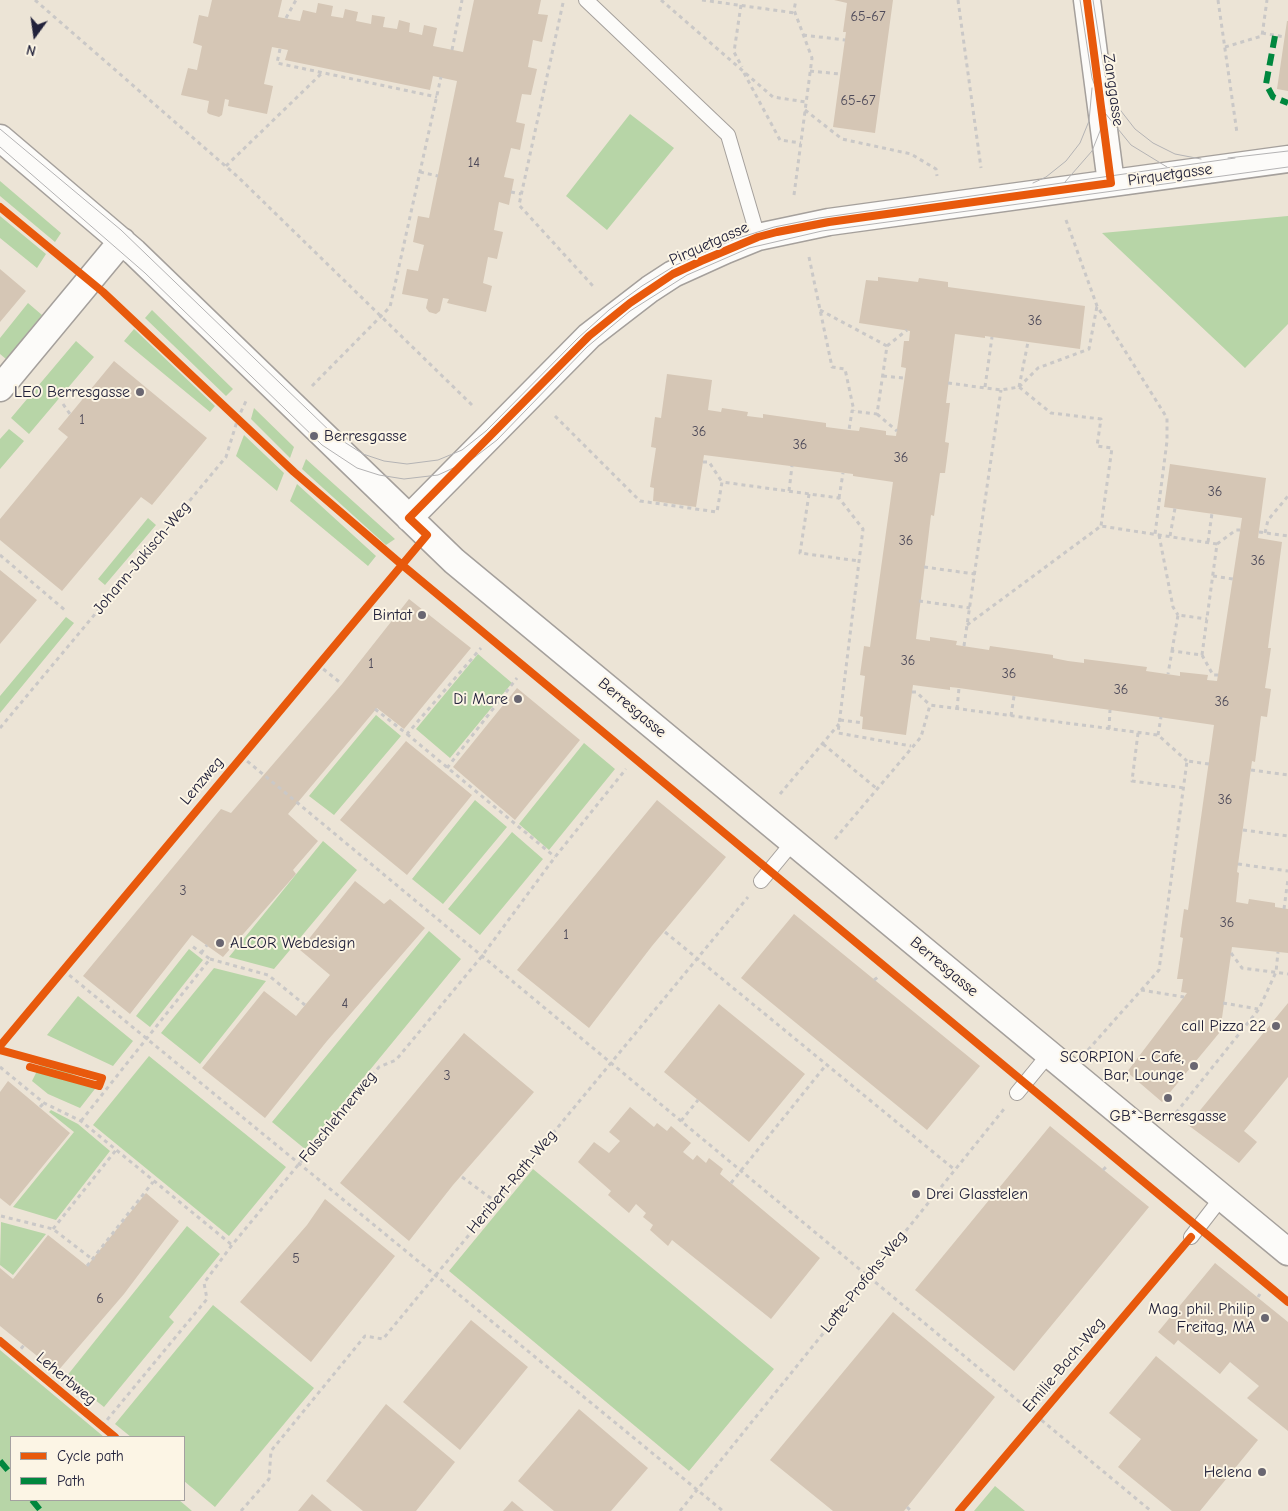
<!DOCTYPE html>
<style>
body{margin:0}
#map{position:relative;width:1288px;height:1511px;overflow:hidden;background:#ece4d6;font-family:"Comic Neue",sans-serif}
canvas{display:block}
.legend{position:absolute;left:10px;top:1436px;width:175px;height:65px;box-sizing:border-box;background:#fcf5e5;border:1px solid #a5a1a1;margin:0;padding:6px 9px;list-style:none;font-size:15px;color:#22223b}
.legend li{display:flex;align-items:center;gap:10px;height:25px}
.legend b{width:25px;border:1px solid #a5a1a1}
.north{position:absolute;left:10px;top:10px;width:50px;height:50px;-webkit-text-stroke:4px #fcf5e5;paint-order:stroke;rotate:194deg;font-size:14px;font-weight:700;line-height:20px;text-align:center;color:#22223b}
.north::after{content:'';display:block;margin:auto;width:18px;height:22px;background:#22223b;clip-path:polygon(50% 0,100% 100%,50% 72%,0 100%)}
</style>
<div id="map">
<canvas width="1288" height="1511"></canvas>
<ul class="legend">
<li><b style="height:6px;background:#e8590c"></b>Cycle path</li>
<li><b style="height:6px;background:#00873e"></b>Path</li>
</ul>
<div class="north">N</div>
</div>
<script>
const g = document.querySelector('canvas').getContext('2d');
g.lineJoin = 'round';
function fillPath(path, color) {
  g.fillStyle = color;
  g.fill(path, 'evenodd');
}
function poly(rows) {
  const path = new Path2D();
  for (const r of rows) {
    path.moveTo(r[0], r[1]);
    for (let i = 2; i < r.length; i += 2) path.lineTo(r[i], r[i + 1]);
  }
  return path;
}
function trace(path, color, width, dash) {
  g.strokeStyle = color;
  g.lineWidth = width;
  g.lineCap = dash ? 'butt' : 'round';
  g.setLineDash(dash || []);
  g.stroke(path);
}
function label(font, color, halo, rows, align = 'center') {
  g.font = font + ' "Comic Neue",sans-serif';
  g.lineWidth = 4;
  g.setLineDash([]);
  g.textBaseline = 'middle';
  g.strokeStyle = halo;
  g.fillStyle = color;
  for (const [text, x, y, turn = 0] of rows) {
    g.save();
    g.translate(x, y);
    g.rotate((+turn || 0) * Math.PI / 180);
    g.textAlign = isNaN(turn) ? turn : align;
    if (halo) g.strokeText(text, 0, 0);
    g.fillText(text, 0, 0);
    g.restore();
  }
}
fillPath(poly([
 [630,114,674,148,607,230,566,196],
 [0,181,61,233,55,242,0,196],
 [0,216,46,254,37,268,0,238],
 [1288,216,1288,324,1245,368,1102,233],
 [28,303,42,315,6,359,0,354,0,338],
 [152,310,233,389,226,396,145,318],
 [134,329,215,406,210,412,124,341],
 [76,341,94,357,29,434,11,418],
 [254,408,294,447,290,458,251,419],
 [9,429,24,441,0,469,0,439],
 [244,435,284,473,277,491,236,456],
 [306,459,395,539,386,545,302,469],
 [297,484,376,556,368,566,290,501],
 [148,518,156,525,105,585,98,579],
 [66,617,74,623,0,713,0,696],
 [478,654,512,683,450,758,416,729],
 [376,715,401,736,334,815,309,796],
 [584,743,615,769,549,850,519,824],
 [475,800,507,827,443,904,412,879],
 [512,832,543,859,480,935,448,909],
 [323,841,357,870,274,969,229,957],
 [429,931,461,959,305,1149,272,1122],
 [189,949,203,960,150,1027,136,1016],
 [214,968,266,981,200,1064,161,1033],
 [78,996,133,1041,113,1066,47,1035],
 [149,1056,286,1167,229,1236,93,1125],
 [42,1061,98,1085,80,1108,48,1094,32,1081],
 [51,1110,78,1124,110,1151,56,1220,13,1207,74,1132,49,1112],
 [533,1169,774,1369,689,1471,449,1271],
 [1,1222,46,1234,13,1275,0,1265],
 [187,1226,220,1254,169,1317,174,1322,104,1407,66,1377],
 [213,1305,314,1388,215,1507,184,1481,184,1437,131,1437,115,1424],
 [0,1350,104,1437,11,1437,11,1500,179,1500,192,1511,0,1511],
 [995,1486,1025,1511,974,1511]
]), '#b7d5a7');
fillPath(poly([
 [212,0,282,0,278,17,300,21,303,10,316,13,318,3,333,6,331,16,343,18,345,9,358,12,356,21,371,24,372,15,385,17,383,27,397,29,399,20,410,23,409,32,422,35,424,25,437,28,433,46,463,52,474,0,541,0,538,14,548,15,542,42,533,40,528,67,537,69,531,95,522,94,516,122,525,124,520,150,511,148,504,177,514,179,509,205,499,202,494,230,503,232,497,259,488,257,483,283,492,286,486,312,447,303,449,299,443,298,440,311,436,314,429,312,426,308,428,299,402,294,407,269,418,271,424,245,413,242,418,216,429,218,457,81,433,76,430,90,285,60,288,50,272,47,264,84,273,86,267,114,228,106,229,100,225,99,222,115,219,117,209,114,207,112,209,101,181,95,188,68,197,70,202,46,193,43,199,15,208,17],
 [834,0,893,0,875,133,833,127,846,32,843,32,847,3],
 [1287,21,1288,21,1288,91,1277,89],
 [0,269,26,291,0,322],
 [878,277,918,282,919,278,948,282,948,287,1085,306,1080,349,992,337,985,336,985,338,955,334,946,403,950,403,945,442,949,443,945,473,940,473,934,516,931,515,916,639,930,641,930,637,957,641,956,645,989,650,990,646,1053,655,1053,658,1068,661,1084,663,1084,659,1147,667,1146,671,1180,676,1180,672,1208,675,1207,680,1217,681,1242,518,1164,507,1170,464,1266,478,1258,538,1282,542,1268,648,1271,648,1265,688,1271,689,1267,717,1261,716,1255,762,1252,761,1237,872,1239,873,1236,902,1248,904,1249,899,1275,903,1275,907,1288,909,1288,953,1232,947,1220,1032,1162,1102,1127,1072,1187,993,1181,992,1183,979,1177,979,1183,938,1180,937,1184,909,1188,910,1214,725,959,688,950,687,950,690,913,685,906,735,862,729,863,717,860,716,865,676,860,675,864,646,870,647,893,482,853,476,853,474,704,455,696,507,653,501,654,488,650,487,656,448,651,447,655,417,661,418,667,374,712,380,708,410,721,412,722,408,748,412,747,416,763,418,763,414,826,423,826,427,849,430,859,431,860,427,886,431,886,435,896,436,906,368,901,367,904,341,909,341,910,331,859,323,866,280,878,281],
 [114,361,207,438,152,505,141,497,62,591,0,540,0,519,68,437,58,429],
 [0,570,37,600,0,644],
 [409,599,471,648,404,729,377,708,288,814,318,841,293,870,296,874,223,957,192,935,130,1014,83,976,221,809,231,813,342,684],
 [517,688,580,740,515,820,453,767],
 [406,741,472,795,407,875,340,820],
 [657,800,726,857,652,946,589,1028,517,970],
 [355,881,384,904,390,899,425,928,327,1041,265,1118,202,1068,264,991,296,1016,330,975,300,950],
 [794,914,980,1066,927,1130,741,978],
 [1288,1003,1288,1077,1244,1131,1257,1142,1239,1163,1188,1125],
 [719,1004,805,1074,749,1142,664,1072],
 [464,1033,534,1092,453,1185,409,1241,340,1183],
 [8,1081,70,1133,10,1206,0,1198,0,1092],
 [630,1107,654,1127,657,1123,667,1131,671,1126,691,1143,683,1152,693,1160,697,1155,706,1163,709,1158,723,1169,720,1174,820,1258,771,1319,672,1240,668,1246,650,1230,653,1225,643,1217,646,1213,636,1204,629,1213,608,1195,611,1191,578,1162,594,1142,609,1153,620,1141,609,1132],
 [1050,1126,1149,1207,1014,1371,915,1290],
 [146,1193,179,1221,124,1294,57,1372,0,1326,0,1268,13,1279,48,1235,87,1266],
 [325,1199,395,1256,311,1362,240,1302,307,1225],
 [1215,1263,1288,1322,1288,1431,1247,1398,1259,1386,1230,1362,1220,1374,1178,1340,1174,1345,1158,1332],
 [893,1312,995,1397,904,1511,833,1511,770,1460],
 [471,1320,528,1367,460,1450,403,1402],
 [1156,1356,1258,1440,1200,1511,1172,1511,1118,1467,1141,1439,1109,1413],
 [386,1404,455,1462,416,1511,363,1511,326,1481],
 [579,1409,648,1468,611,1511,554,1511,518,1481],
 [312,1494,332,1511,298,1511],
 [512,1501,524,1511,503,1511]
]), '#d5c6b5');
const lane = poly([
 [586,0,728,135,758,237],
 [761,881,793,842],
 [1017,1093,1049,1054],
 [1191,1237,1222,1197]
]);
const street = poly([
 [1087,0,1111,183],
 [0,138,134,252,454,561,1288,1252],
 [0,388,122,241],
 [409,518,589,336,650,289,673,274,726,250,758,237,829,222,1288,159]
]);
trace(lane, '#a5a09c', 16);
trace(street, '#a5a09c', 29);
trace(poly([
 [35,0,238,177,472,405],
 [661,0,773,97,806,102],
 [702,0,795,13],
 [958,0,981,168],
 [1218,0,1237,133],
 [563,3,519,205,593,286],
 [741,5,734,52,742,67],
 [286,18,296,0],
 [1262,33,1285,37],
 [803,35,845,40],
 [1225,47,1262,36,1267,0],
 [280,49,277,63,437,97],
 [452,50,462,0],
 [810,71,840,74],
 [744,73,780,140,801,143],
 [805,110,842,139,911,154,936,169,937,176],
 [226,166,322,73],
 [420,172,438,176],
 [511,192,521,194],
 [794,195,812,58,794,10,796,0],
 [1066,220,1097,306,1167,418,1167,441,1155,534],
 [809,257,832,367,845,369,854,411],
 [820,310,887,346,877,414,852,411,849,430],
 [887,346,907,330],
 [883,376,904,378],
 [948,383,1001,390,1019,387,1051,413,1101,419,1097,446,1112,448,1101,526],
 [312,386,390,307,441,77],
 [985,387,992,337],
 [1019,387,1038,368,1089,349,1097,306],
 [1019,387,1028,342],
 [63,404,70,414],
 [877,414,897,431],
 [555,416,640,501,717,512,722,482,839,498,863,529,838,733,911,746],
 [703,462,709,462,722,482],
 [789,491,792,466],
 [809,494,800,553,859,561],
 [839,498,843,473],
 [1259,532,1288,536],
 [1265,533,1268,520,1288,496],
 [1159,535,1173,607,1178,615],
 [1170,536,1175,508],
 [1208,542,1212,513],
 [1217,544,1236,530,1240,530],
 [0,555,66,611],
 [924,567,975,574],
 [1213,576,1233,579],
 [919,601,970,608],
 [967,625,1101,526,1217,544,1202,655,1172,651,1168,674],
 [964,646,1001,390],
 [1172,651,1178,615,1207,619],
 [1202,655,1213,675,1218,675],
 [317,664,342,684],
 [912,692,916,692,930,705],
 [375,709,407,734,481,648],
 [957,709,959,688],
 [1011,716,1014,696],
 [840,720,863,723],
 [0,728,226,457,238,418,247,399],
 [1109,729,1110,710],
 [1138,733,1132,781,1184,788],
 [407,734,555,857],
 [1158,735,1161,717],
 [823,744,876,788],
 [241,756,1151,1511],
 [447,768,517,678],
 [1251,770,1288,775],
 [780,794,839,724],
 [1243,830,1288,836],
 [835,839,921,737,930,705,1158,735,1187,761],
 [1238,864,1288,871],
 [1284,909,1288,879],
 [665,932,955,1170],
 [201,953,207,945],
 [1231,953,1242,968,1288,974],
 [210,959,268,975,305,1005],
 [63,970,723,1511],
 [874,980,878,977],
 [1141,990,1184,997],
 [1223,1003,1258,1009],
 [1088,1050,1159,970,1187,761,1209,764],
 [0,1067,44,1103,81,1121,232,1245],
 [40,1107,44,1103],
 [1171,1119,1259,1009,1276,972,1278,952],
 [81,1121,210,959,192,946],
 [681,1121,698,1100],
 [1103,1170,1106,1167],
 [462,1177,496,1202],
 [731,1183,826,1065],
 [1,1216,53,1229,92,1259],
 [53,1229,116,1150],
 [87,1266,153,1182],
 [1258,1297,1260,1294],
 [16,1355,24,1345],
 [102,1426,207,1299,204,1283,232,1245,379,1067,396,1060,482,956,555,857,626,769],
 [907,1507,911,1511],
 [241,1511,269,1479,271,1451,365,1336,383,1339,748,897],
 [680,1511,1004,1109]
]), '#cac8c7', 3, [4, 4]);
trace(lane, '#fcfbf9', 14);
trace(street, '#fcfbf9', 26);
trace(poly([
 [1080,0,1092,78,1105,113,1131,145,1167,167],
 [1093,0,1105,75,1113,99,1121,111,1135,129,1153,143,1175,154,1201,159],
 [0,129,121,230,335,436,363,454,384,461,407,464,438,460,462,450,486,431,578,338,609,310,642,286,676,265,735,239,774,227,819,218,1235,158],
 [0,147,145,273,322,445,357,468,379,475,404,479,438,475,471,460,497,440,587,347,630,311,687,275,749,248,822,231,1288,167],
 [1228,158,1288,151],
 [1065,182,1092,151,1100,131,1105,110],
 [1033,183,1046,177,1066,161,1080,143,1089,121,1092,88]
]), '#b4b3b4', 1);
trace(poly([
 [1275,36,1266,84,1273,97,1288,103],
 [0,1461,11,1474],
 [32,1500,41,1511]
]), '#00873e', 6, [12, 6]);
trace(poly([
 [0,207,103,292,294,472,401,564,1288,1302],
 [0,1046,427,535,409,518,589,336,630,303,673,274,701,261,758,237,777,232,829,222,1111,183,1087,0],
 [0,1050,102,1078,99,1086,30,1067],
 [0,1341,115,1437],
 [959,1511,1191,1237]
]), '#e8590c', 8);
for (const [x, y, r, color] of [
 [140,392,5,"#696671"],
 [314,436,5,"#696671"],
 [422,615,5,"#696671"],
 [518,699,5,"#696671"],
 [220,943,5,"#696671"],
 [1276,1026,5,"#696671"],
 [1194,1066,5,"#696671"],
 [1168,1098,5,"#696671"],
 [916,1194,5,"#696671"],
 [1265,1318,5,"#696671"],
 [1262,1472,5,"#696671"]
]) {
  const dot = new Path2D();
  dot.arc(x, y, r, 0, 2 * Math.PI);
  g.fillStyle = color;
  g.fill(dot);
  trace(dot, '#fcf5e5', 2);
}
label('14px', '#4f4b5a', null, [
 ["65-67",868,17],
 ["65-67",858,101],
 ["14",474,163],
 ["36",1035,321],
 ["1",82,420],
 ["36",699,432],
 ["36",800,445],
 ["36",901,458],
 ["36",1215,492],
 ["36",906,541],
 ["36",1258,561],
 ["36",908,661],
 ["1",371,664],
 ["36",1009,674],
 ["36",1121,690],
 ["36",1222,702],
 ["36",1225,800],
 ["3",183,891],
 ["36",1227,923],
 ["1",566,935],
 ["4",345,1004],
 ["3",447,1076],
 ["5",296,1259],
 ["6",100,1299]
]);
label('16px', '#22223b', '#fcf5e5', [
 ["Zanggasse",1113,90,82],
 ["Pirquetgasse",1170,175,-8],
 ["Pirquetgasse",709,244,-24],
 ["Johann-Jakisch-Weg",142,558,-50],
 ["Berresgasse",632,708,40],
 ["Lenzweg",202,781,-50],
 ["Berresgasse",944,967,40],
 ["Falschlehnerweg",338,1117,-51],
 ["Heribert-Rath-Weg",512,1182,-50],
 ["Lotte-Profohs-Weg",864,1282,-51],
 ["Emilie-Bach-Weg",1064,1365,-50],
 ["Leherbweg",66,1379,40]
]);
label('16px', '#22223b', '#fcf5e5', [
 ["LEO Berresgasse",130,392],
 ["Berresgasse",324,436,"left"],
 ["Bintat",412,615],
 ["Di Mare",508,699],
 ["ALCOR Webdesign",230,943,"left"],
 ["call Pizza 22",1266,1026],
 ["SCORPION - Cafe,",1184,1057],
 ["Bar, Lounge",1184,1075],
 ["GB*-Berresgasse",1168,1116,"center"],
 ["Drei Glasstelen",926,1194,"left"],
 ["Mag. phil. Philip",1255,1309],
 ["Freitag, MA",1255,1327],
 ["Helena",1252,1472]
], 'right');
</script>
